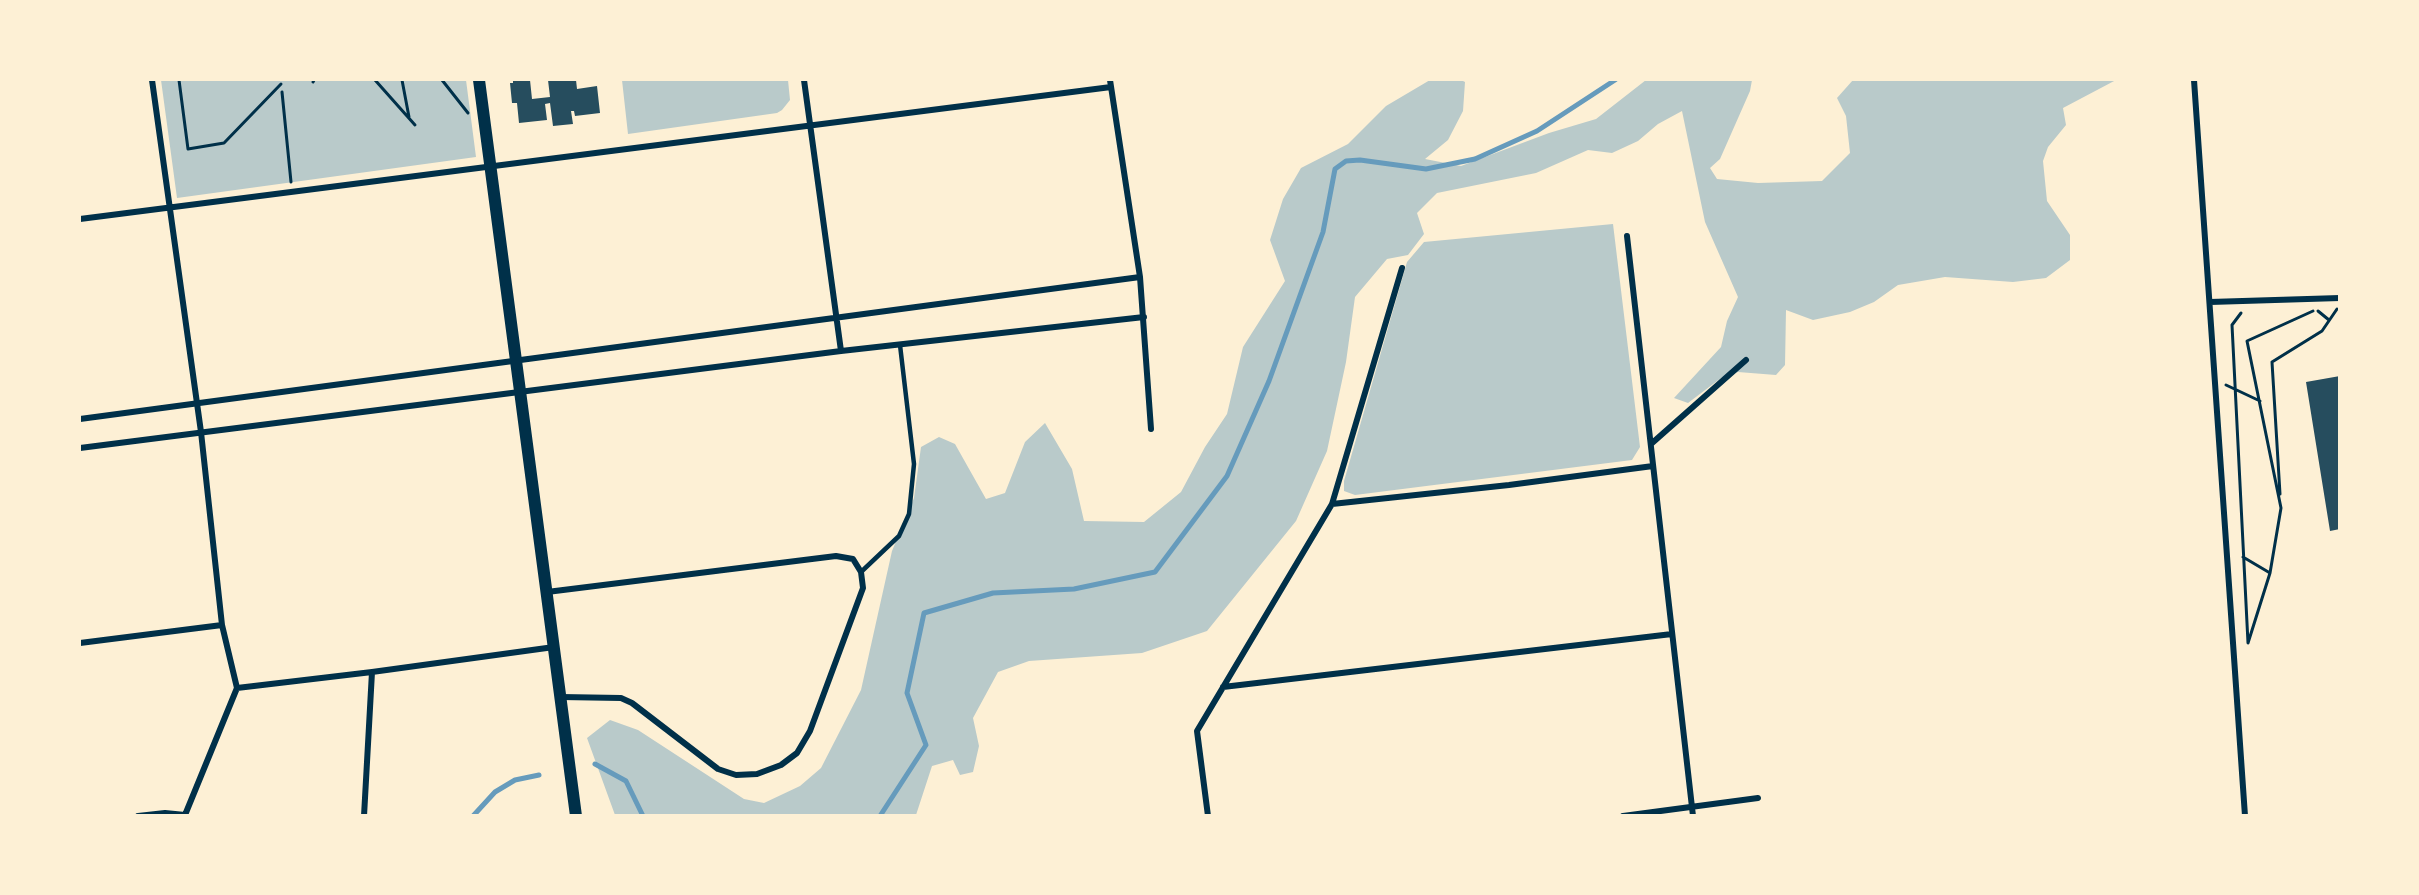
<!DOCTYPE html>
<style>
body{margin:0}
#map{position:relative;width:2419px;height:895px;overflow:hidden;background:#fdf0d5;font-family:"PT Sans",sans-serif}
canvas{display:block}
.frame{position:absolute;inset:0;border:81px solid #fdf0d5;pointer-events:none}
</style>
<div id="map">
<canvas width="2419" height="895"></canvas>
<div class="frame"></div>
</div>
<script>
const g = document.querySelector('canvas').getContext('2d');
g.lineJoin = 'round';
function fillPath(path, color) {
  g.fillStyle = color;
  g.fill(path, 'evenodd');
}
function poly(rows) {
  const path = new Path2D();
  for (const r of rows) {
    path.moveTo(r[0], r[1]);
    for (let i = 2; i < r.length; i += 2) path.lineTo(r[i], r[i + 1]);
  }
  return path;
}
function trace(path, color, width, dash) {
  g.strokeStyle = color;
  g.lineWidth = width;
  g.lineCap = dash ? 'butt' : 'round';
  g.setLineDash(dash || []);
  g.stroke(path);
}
fillPath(poly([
 [161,80,466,80,476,157,177,198],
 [622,80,788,80,790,100,782,110,777,113,628,134],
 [1430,80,1461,80,1465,82,1463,111,1448,140,1425,159,1461,166,1549,133,1596,119,1646,80,1752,80,1750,91,1720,159,1710,168,1717,179,1758,183,1822,181,1850,153,1846,116,1837,98,1853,80,2116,80,2063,108,2066,125,2048,147,2043,161,2047,201,2070,235,2070,260,2046,278,2013,282,1945,277,1898,285,1874,302,1850,312,1813,320,1786,310,1785,365,1776,375,1738,372,1721,378,1688,403,1674,398,1721,347,1727,321,1738,297,1705,222,1682,111,1658,124,1638,141,1612,153,1588,150,1536,173,1437,193,1417,213,1424,234,1408,255,1387,259,1355,297,1346,362,1327,451,1296,521,1207,631,1142,653,1029,661,998,672,973,718,979,746,973,772,960,775,953,760,932,766,916,815,615,815,587,738,610,720,638,730,744,799,764,803,800,786,821,768,861,690,892,551,914,498,921,447,939,437,955,444,986,499,1005,493,1025,442,1045,423,1072,469,1084,521,1144,522,1181,492,1205,447,1227,414,1243,347,1285,281,1270,240,1283,199,1301,168,1348,144,1386,106],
 [1613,224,1640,447,1632,460,1355,495,1344,491,1344,481,1407,262,1424,242]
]), '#b9caca');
trace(poly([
 [595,764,626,781,643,816],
 [473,816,495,792,515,780,539,775],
 [880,816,926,745,907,693,924,613,993,593,1074,589,1155,572,1227,476,1269,381,1323,232,1335,169,1346,161,1360,160,1426,169,1475,159,1537,131,1615,80]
]), '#669bbc', 5);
fillPath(poly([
 [513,80,530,80,532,99,550,97,548,80,576,80,577,89,597,86,600,113,575,116,574,111,571,111,573,124,553,126,550,103,545,104,547,120,519,123,517,103,512,103,510,83,513,83],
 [2340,376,2340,529,2330,531,2306,382]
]), '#264d5e');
trace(poly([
 [179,80,188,149,224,143,281,84],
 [375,80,415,125],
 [402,80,409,117],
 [442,80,468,113],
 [313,82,314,80],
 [282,92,291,182],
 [2318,311,2329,320],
 [2241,313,2232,325,2248,643,2270,573,2281,508,2247,341,2313,311],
 [2226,385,2260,401],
 [2280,494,2272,362,2322,331,2337,309],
 [2243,557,2270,573]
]), '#003049', 3);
trace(poly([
 [861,572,899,536,909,514,914,464,900,345]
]), '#003049', 4.5);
trace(poly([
 [152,80,201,432,222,625,237,688],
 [804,80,841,351],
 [1110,80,1140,277,1151,429],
 [2194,80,2245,816],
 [80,219,1111,87],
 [1627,236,1693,816],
 [2210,302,2340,298],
 [80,419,1140,277],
 [1651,444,1746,360],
 [80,448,841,351,1144,317],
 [1332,504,1509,485,1653,466],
 [547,592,836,556,853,559,861,572,863,588,810,731,797,753,781,765,757,774,736,775,718,769,632,703,621,698,561,697],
 [80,643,222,625],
 [1223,687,1672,634],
 [138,816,165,813,185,815,237,688,372,672,554,647],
 [364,816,372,672],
 [1208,816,1197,731,1332,504,1402,268],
 [1623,816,1758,798]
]), '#003049', 6);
trace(poly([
 [479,80,576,816]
]), '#003049', 12);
</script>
